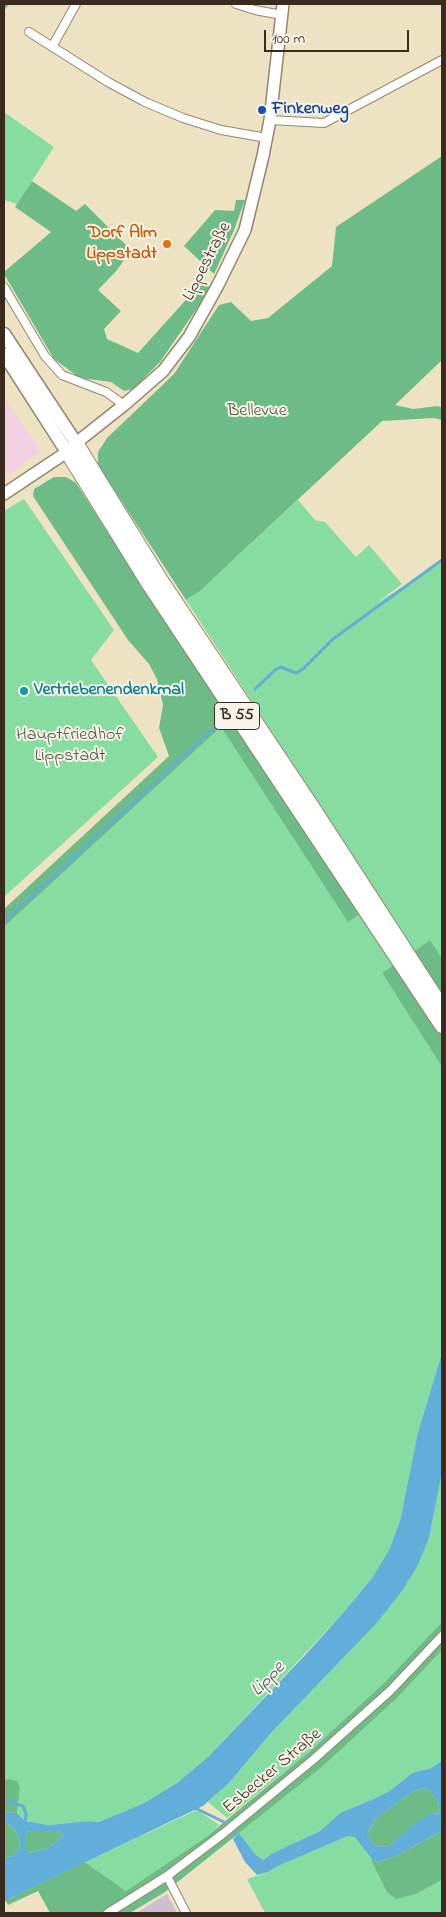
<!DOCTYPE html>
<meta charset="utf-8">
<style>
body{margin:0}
#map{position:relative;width:446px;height:1917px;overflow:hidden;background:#ede3c3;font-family:"Indie Flower",sans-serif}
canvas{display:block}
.frame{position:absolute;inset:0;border:5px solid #3b2a1e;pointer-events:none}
.scale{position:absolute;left:264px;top:30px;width:145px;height:22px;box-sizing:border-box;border:2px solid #3b2a1e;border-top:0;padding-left:6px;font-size:15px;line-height:18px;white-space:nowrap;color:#3b2a1e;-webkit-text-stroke:4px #f7f3e8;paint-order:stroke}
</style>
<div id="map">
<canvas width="446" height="1917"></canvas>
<div class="frame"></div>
<div class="scale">100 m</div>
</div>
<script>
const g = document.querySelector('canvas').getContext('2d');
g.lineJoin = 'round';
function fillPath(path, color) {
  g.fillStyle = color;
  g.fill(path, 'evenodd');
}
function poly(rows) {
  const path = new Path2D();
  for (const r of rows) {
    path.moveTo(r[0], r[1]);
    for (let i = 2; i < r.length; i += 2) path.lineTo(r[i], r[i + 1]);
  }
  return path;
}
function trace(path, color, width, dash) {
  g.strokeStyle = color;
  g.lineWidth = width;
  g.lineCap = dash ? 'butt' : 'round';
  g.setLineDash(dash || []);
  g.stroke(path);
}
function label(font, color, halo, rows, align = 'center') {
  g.font = font + ' "Indie Flower",sans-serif';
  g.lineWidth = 4;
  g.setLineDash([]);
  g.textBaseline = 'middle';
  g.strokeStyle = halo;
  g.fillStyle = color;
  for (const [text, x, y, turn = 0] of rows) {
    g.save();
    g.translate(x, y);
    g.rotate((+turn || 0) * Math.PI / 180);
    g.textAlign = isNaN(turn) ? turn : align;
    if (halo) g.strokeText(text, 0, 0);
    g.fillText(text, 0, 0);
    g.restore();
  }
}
fillPath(poly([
 [4,398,40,451,4,479]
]), '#f2cfe2');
fillPath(poly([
 [167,1894,177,1913,136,1913]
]), '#cfbdd0');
fillPath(poly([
 [4,112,54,147,17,204,4,200],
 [24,499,114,630,91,660,158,757,4,897,4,511],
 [298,500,315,520,325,522,356,557,369,545,402,584,377,603,425,573,442,559,442,958,430,940,382,973,442,1067,442,1353,418,1432,400,1521,389,1550,372,1578,343,1613,208,1757,177,1783,144,1803,99,1822,89,1821,49,1825,25,1821,17,1813,20,1788,8,1779,4,1780,4,927,221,727,348,921,380,899,186,600,200,591],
 [442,1473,442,1622,384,1683,310,1751,227,1818,208,1802,229,1783,271,1733,375,1625,418,1565,429,1538],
 [442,1650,442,1761,431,1768,412,1773,391,1790,376,1798,340,1813,320,1831,271,1854,263,1860,259,1859,239,1833,322,1767,398,1697],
 [197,1810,219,1825,206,1837,126,1891,85,1862],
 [348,1836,355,1836,359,1841,370,1858,387,1892,416,1894,442,1880,442,1913,265,1913,247,1879,268,1872,278,1866]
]), '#87dda1');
fillPath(poly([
 [442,156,442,360,395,405,413,409,438,406,442,408,442,420,434,418,382,421,200,591,186,600,98,465,98,452,107,438,174,374,219,305,231,302,251,321,268,318,332,266,336,227],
 [32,181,76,211,85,204,131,250,117,270,98,290,121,311,104,329,107,339,138,353,202,282,211,288,160,362,133,389,124,391,111,382,80,378,54,359,4,274,4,272,51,232,15,207],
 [236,200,245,200,234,230,214,274,184,246,215,210,234,211],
 [54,477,66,477,76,483,167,625,361,913,348,922,221,727,4,927,4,909,169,756,159,728,163,705,157,679,149,664,128,640,33,496,34,489],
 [430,940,442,958,442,994,414,951],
 [395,964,442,1035,442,1067,382,973],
 [442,1622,442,1650,398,1697,322,1767,165,1892,130,1913,50,1913,38,1891,8,1905,5,1900,10,1898,85,1862,126,1891,206,1837,310,1751,384,1683],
 [8,1779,17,1781,20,1788,17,1813,4,1812,4,1780],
 [424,1788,431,1792,438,1802,440,1813,430,1814,389,1846,379,1847,372,1843,367,1834,376,1818,414,1791],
 [4,1820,14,1829,20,1839,19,1849,13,1856,4,1858],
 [31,1831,59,1831,63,1835,58,1841,45,1849,29,1853,25,1850,25,1836,27,1832],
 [442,1831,442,1880,416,1894,396,1899,387,1892,370,1858,373,1861,379,1862,396,1856]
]), '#6dbc87');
fillPath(poly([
 [442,1353,442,1473,429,1538,418,1565,401,1592,375,1625,271,1733,229,1783,203,1806,4,1901,4,1858,13,1856,19,1849,20,1839,14,1829,4,1820,4,1812,17,1813,25,1821,49,1825,89,1821,99,1822,144,1803,177,1783,208,1757,307,1653,343,1613,372,1578,389,1550,400,1521,418,1432],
 [31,1831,59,1831,63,1835,58,1841,45,1849,29,1853,25,1850,25,1836,27,1832],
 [442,1761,441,1776,442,1777,442,1831,396,1856,379,1862,373,1861,355,1837,348,1836,278,1866,268,1872,257,1875,245,1862,233,1839,239,1833,256,1855,263,1860,271,1854,320,1831,340,1813,376,1798,391,1790,412,1773,431,1768],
 [424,1788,431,1792,438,1802,440,1813,430,1814,421,1819,389,1846,379,1847,372,1843,367,1834,376,1818,414,1791]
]), '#61aeda');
trace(poly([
 [4,8,7,4],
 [255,689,275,670,281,667,296,673,303,669,333,639,442,560],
 [4,921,223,720],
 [4,1800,23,1806,26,1814,25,1821],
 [193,1807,224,1822,236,1834]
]), '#61aeda', 3);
const minor = poly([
 [236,4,255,10,282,15],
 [29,32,108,82,145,102,183,118,221,130,267,138],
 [52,47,76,4],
 [270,120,324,123,442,60],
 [4,287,45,356,62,375,106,392,124,405],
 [167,1876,186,1913],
 [108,1913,167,1876,224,1833,314,1759,391,1690,442,1636]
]);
const secondary = poly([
 [4,494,67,452,76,443,124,405,163,371,189,337,218,285,245,230,263,156,270,120,283,4]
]);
const primary = poly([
 [4,334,76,443],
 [4,354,67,452]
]);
const trunk = poly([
 [76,443,160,579,313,808,442,1007],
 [67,452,150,586,442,1026]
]);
trace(minor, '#948670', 10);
trace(secondary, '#948670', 14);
trace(primary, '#948670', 15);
trace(trunk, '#948670', 16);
trace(minor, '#fff', 8);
trace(secondary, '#fff', 11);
trace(primary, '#fff', 12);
trace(trunk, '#fff', 14);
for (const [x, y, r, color] of [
 [262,110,5,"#1a4fb4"],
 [167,244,5,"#e8710a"],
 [24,691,5,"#0f9aa8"]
]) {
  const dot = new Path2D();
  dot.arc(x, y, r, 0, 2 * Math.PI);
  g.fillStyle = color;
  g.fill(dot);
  trace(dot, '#f7f3e8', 2);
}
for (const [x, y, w] of [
 [237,716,45]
]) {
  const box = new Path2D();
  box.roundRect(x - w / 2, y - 13.5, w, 27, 4);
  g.fillStyle = '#f7f3e8';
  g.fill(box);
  trace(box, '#3b2a1e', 1);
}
label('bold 16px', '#3b2a1e', null, [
 ["B 55",237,716]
]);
label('bold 18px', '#164399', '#f7f3e8', [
 ["Finkenweg",272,110]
], 'left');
label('bold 18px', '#c56008', '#f7f3e8', [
 ["Dorf Alm",157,234],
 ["Lippstadt",157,255]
], 'right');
label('18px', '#3b2a1e', '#f7f3e8', [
 ["Lippestraße",208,262,-63],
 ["Esbecker Straße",273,1772,-40]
]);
label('18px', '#4e573f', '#f7f3e8', [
 ["Bellevue",257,412],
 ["Hauptfriedhof",70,736],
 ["Lippstadt",70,757]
]);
label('bold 18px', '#0d838f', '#f7f3e8', [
 ["Vertriebenendenkmal",34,691]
], 'left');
label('italic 19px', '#485860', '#f7f3e8', [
 ["Lippe",269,1680,-46]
]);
</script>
